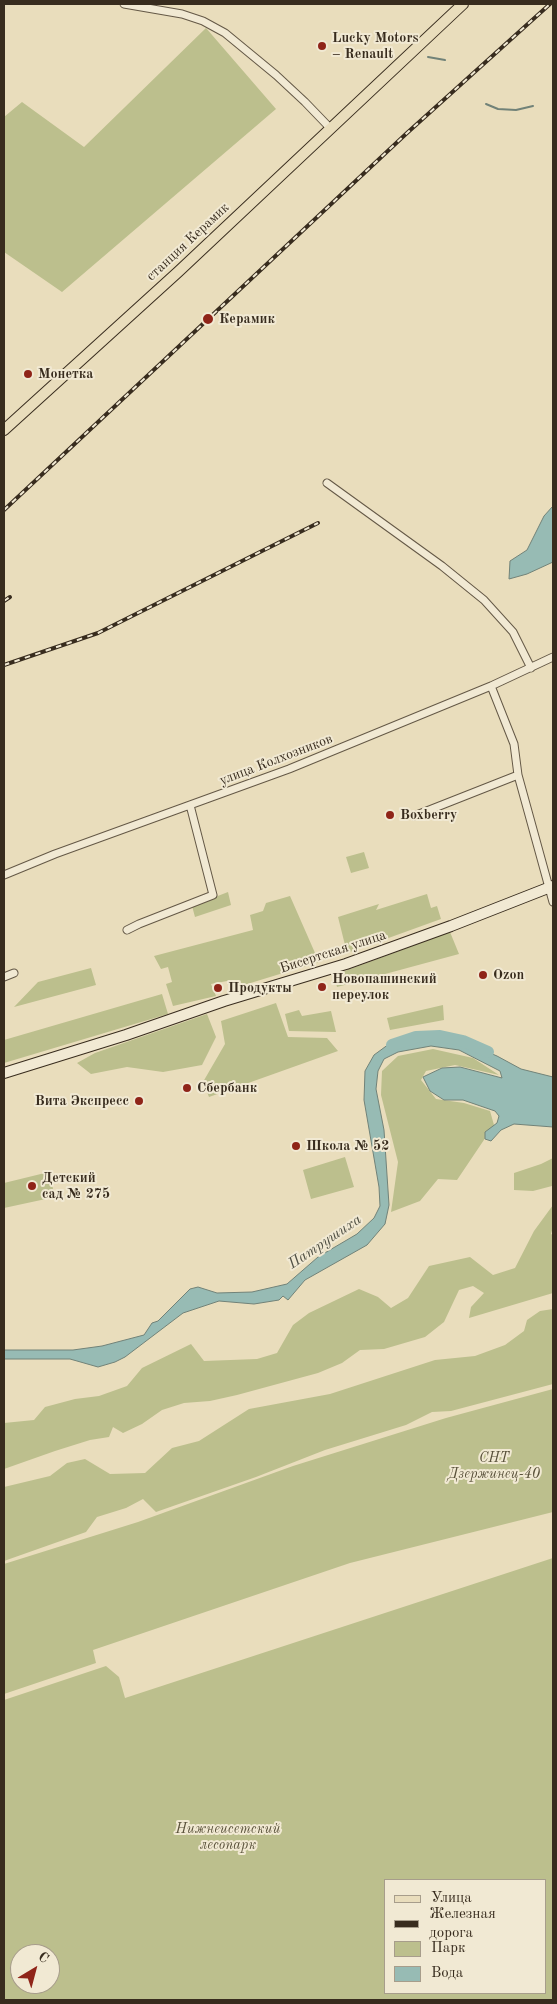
<!DOCTYPE html>
<meta charset="utf-8">
<style>
body{margin:0}
#map{position:relative;width:557px;height:2004px;overflow:hidden;background:#e9ddbc;font-family:"Old Standard TT",serif}
canvas{display:block}
.frame{position:absolute;inset:0;border:5px solid #382c1e;pointer-events:none}
.legend{position:absolute;left:384px;top:1879px;width:162px;height:115px;box-sizing:border-box;background:#f1e9d3;border:1px solid #a79d8b;margin:0;padding:6px 9px;list-style:none;font-size:15px;color:#382c1e}
.legend li{display:flex;align-items:center;gap:10px;height:25px}
.legend b{width:25px;border:1px solid #a79d8b}
.north{position:absolute;left:10px;top:1944px;width:50px;height:50px;box-sizing:border-box;background:#f1e9d3;border:1px solid #a79d8b;border-radius:50%;rotate:37deg;font-size:14px;font-weight:700;line-height:20px;text-align:center;color:#382c1e}
.north::after{content:'';display:block;margin:auto;width:18px;height:22px;background:#8f2418;clip-path:polygon(50% 0,100% 100%,50% 72%,0 100%)}
</style>
<div id="map">
<canvas width="557" height="2004"></canvas>
<div class="frame"></div>
<ul class="legend">
<li><b style="height:6px;background:#e9ddbc"></b>Улица</li>
<li><b style="height:6px;background:#382c1e"></b>Железная дорога</li>
<li><b style="height:14px;background:#bcbf8d"></b>Парк</li>
<li><b style="height:14px;background:#97bbb4"></b>Вода</li>
</ul>
<div class="north">С</div>
</div>
<script>
const g = document.querySelector('canvas').getContext('2d');
g.lineJoin = 'round';
function fillPath(path, color) {
  g.fillStyle = color;
  g.fill(path, 'evenodd');
}
function poly(rows) {
  const path = new Path2D();
  for (const r of rows) {
    path.moveTo(r[0], r[1]);
    for (let i = 2; i < r.length; i += 2) path.lineTo(r[i], r[i + 1]);
  }
  return path;
}
function trace(path, color, width, dash) {
  g.strokeStyle = color;
  g.lineWidth = width;
  g.lineCap = dash ? 'butt' : 'round';
  g.setLineDash(dash || []);
  g.stroke(path);
}
function label(font, color, halo, rows, align = 'center') {
  g.font = font + ' "Old Standard TT",serif';
  g.lineWidth = 4;
  g.setLineDash([]);
  g.textBaseline = 'middle';
  g.strokeStyle = halo;
  g.fillStyle = color;
  for (const [text, x, y, turn = 0] of rows) {
    g.save();
    g.translate(x, y);
    g.rotate((+turn || 0) * Math.PI / 180);
    g.textAlign = isNaN(turn) ? turn : align;
    if (halo) g.strokeText(text, 0, 0);
    g.fillText(text, 0, 0);
    g.restore();
  }
}
fillPath(poly([
 [206,28,276,109,62,292,4,252,4,117,22,102,84,147],
 [364,852,369,868,351,873,346,857],
 [228,892,231,905,195,917,192,906],
 [427,894,431,908,437,906,441,919,347,953,338,917,379,904,376,910],
 [290,896,319,962,231,989,227,981,211,984,216,996,173,1006,166,984,172,982,168,967,161,969,154,956,253,930,250,915,263,911,266,903],
 [450,932,459,954,337,987,334,975],
 [91,968,96,985,14,1007,38,982],
 [162,994,168,1014,4,1063,4,1040],
 [276,1003,288,1037,327,1038,338,1051,209,1097,203,1082,225,1044,221,1021],
 [443,1005,444,1020,390,1030,387,1018],
 [299,1010,302,1016,331,1011,336,1032,289,1031,285,1014],
 [207,1014,216,1037,202,1065,163,1072,127,1067,91,1074,77,1063,95,1053],
 [433,1049,473,1058,499,1075,455,1065,426,1071,421,1080,436,1099,464,1103,490,1111,494,1125,457,1180,438,1179,420,1201,391,1212,398,1162,381,1095,382,1071,398,1056],
 [345,1157,354,1187,311,1199,303,1170],
 [553,1158,553,1188,552,1186,533,1191,514,1190,514,1173,541,1164],
 [49,1172,55,1197,4,1208,4,1183],
 [553,1205,553,1227,551,1234,553,1235,553,1293,469,1318,471,1307,484,1293,473,1286,459,1290,444,1322,425,1337,384,1349,360,1350,342,1363,318,1373,237,1395,210,1401,184,1403,162,1410,142,1424,123,1433,113,1427,109,1437,90,1440,55,1451,4,1469,4,1423,34,1420,45,1407,75,1399,99,1396,127,1386,142,1368,191,1344,204,1361,257,1359,277,1353,293,1325,309,1313,359,1289,378,1297,391,1308,408,1298,429,1266,470,1257,493,1275,515,1268,534,1231],
 [553,1309,553,1384,451,1411,432,1412,406,1425,325,1450,256,1477,156,1512,143,1499,126,1508,97,1517,86,1532,4,1561,4,1487,50,1476,67,1463,85,1459,110,1474,145,1473,172,1448,199,1441,249,1409,330,1394,435,1360,475,1356,505,1345,524,1331,527,1320,540,1311],
 [553,1389,553,1512,350,1563,93,1650,96,1663,4,1694,4,1564,138,1522,293,1466,446,1418],
 [553,1558,553,2000,4,2000,4,1700,106,1666,119,1677,125,1698],
 [546,1880,546,1993,386,1993,386,1880],
 [20,1954,50,1954,50,1984,20,1984]
]), '#bcbf8d');
const water = poly([
 [553,506,553,562,527,574,509,579,510,561,527,550,544,516,553,506],
 [422,1036,438,1036,459,1040,497,1056,521,1069,553,1077,553,1127,514,1124,501,1130,491,1141,485,1139,485,1132,497,1123,499,1116,495,1111,463,1100,444,1100,430,1091,423,1077,442,1068,460,1067,502,1078,500,1071,459,1050,431,1046,398,1052,384,1059,378,1071,376,1089,384,1130,389,1205,385,1224,367,1245,305,1280,288,1300,283,1296,279,1300,254,1304,219,1301,183,1313,125,1357,115,1362,98,1367,70,1359,4,1359,4,1350,73,1350,102,1346,144,1335,152,1323,158,1321,190,1289,198,1287,217,1293,252,1292,287,1284,318,1257,357,1234,374,1218,380,1206,379,1187,364,1100,365,1071,374,1055,389,1044,422,1036]
]);
fillPath(water, '#97bbb4');
trace(water, '#718278', 1);
trace(poly([
 [428,57,445,60],
 [486,104,498,109,516,110,533,106]
]), '#718278', 2);
trace(poly([
 [392,1045,416,1037,440,1036,463,1041,488,1052]
]), '#97bbb4', 12);
const minor = poly([
 [124,4,182,14,203,21,225,33,276,75,305,102,331,129],
 [327,483,442,566,484,600,513,632,531,668],
 [491,686,514,744,518,775,553,902],
 [414,816,518,775],
 [4,875,55,854,289,769,491,686,553,657],
 [127,930,139,924,213,895,190,805],
 [4,977,14,973]
]);
const secondary = poly([
 [4,1073,126,1035,224,1001,346,964,451,926,553,886]
]);
const primary = poly([
 [4,430,178,272,463,4]
]);
trace(minor, '#645846', 9);
trace(secondary, '#382c1e', 12);
trace(primary, '#382c1e', 12);
trace(minor, '#f1e9d3', 7);
trace(secondary, '#f1e9d3', 10);
trace(primary, '#e9ddbc', 10);
const rail = poly([
 [4,510,407,133,550,4],
 [4,601,10,597],
 [4,665,98,633,318,523]
]);
trace(rail, '#382c1e', 4);
trace(rail, '#f1e9d3', 2, [5.5]);
for (const [x, y, r, color] of [
 [322,46,5,"#8f2418"],
 [208,319,6,"#8f2418"],
 [28,374,5,"#8f2418"],
 [390,815,5,"#8f2418"],
 [483,975,5,"#8f2418"],
 [322,987,5,"#8f2418"],
 [218,988,5,"#8f2418"],
 [187,1088,5,"#8f2418"],
 [139,1101,5,"#8f2418"],
 [296,1146,5,"#8f2418"],
 [32,1186,5,"#8f2418"]
]) {
  const dot = new Path2D();
  dot.arc(x, y, r, 0, 2 * Math.PI);
  g.fillStyle = color;
  g.fill(dot);
  trace(dot, '#f1e9d3', 2);
}
label('bold 14px', '#382c1e', '#f1e9d3', [
 ["Lucky Motors",332,38],
 ["– Renault",332,54],
 ["Керамик",219,319],
 ["Монетка",38,374],
 ["Boxberry",400,815],
 ["Ozon",493,975],
 ["Новопашинский",332,979],
 ["переулок",332,995],
 ["Продукты",228,988],
 ["Сбербанк",197,1088],
 ["Вита Экспресс",129,1101,"right"],
 ["Школа № 52",306,1146],
 ["Детский",42,1178],
 ["сад № 275",42,1194]
], 'left');
label('14px', '#382c1e', '#f1e9d3', [
 ["станция Керамик",188,242,-43],
 ["улица Колхозников",276,760,-21],
 ["Бисертская улица",333,952,-18]
]);
label('italic 14px', '#59513a', '#f1e9d3', [
 ["СНТ",494,1458],
 ["Дзержинец-40",494,1474],
 ["Нижнеисетский",228,1829],
 ["лесопарк",228,1845]
]);
label('italic 15px', '#505044', '#f1e9d3', [
 ["Патрушиха",325,1242,-34]
]);
</script>
